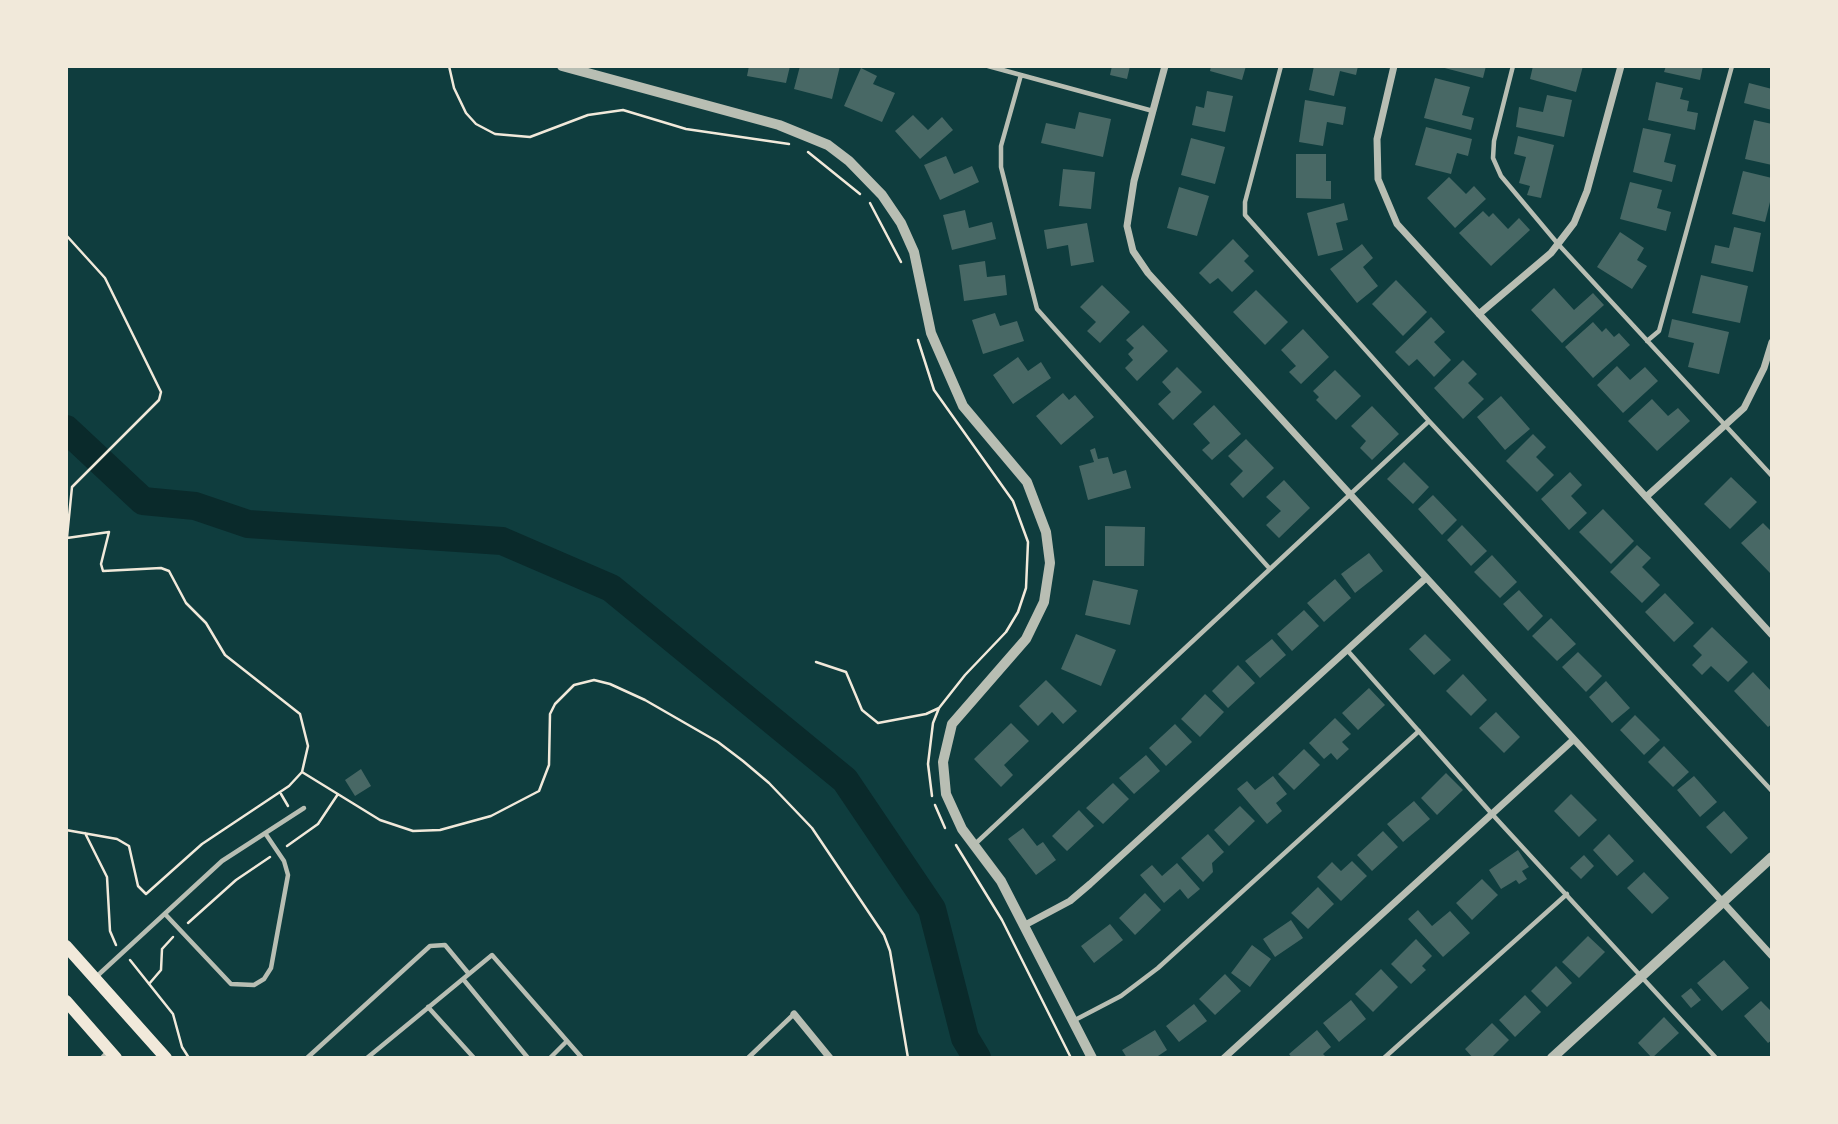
<!DOCTYPE html>
<style>
body{margin:0}
#map{position:relative;width:1838px;height:1124px;overflow:hidden;background:#0f3d3e;font-family:Quicksand,sans-serif}
canvas{display:block}
.frame{position:absolute;inset:0;border:68px solid #f1e9da;pointer-events:none}
</style>
<div id="map">
<canvas width="1838" height="1124"></canvas>
<div class="frame"></div>
</div>
<script>
const g = document.querySelector('canvas').getContext('2d');
g.lineJoin = 'round';
function poly(rows) {
  const path = new Path2D();
  for (const r of rows) {
    path.moveTo(r[0], r[1]);
    for (let i = 2; i < r.length; i += 2) path.lineTo(r[i], r[i + 1]);
  }
  return path;
}
function trace(path, color, width, dash) {
  g.strokeStyle = color;
  g.lineWidth = width;
  g.lineCap = dash ? 'butt' : 'round';
  g.setLineDash(dash || []);
  g.stroke(path);
}
function fillPath(path, color) {
  g.fillStyle = color;
  g.fill(path, 'evenodd');
}
trace(poly([
 [66,429,143,501,195,506,248,524,502,541,611,588,845,780,932,909,965,1038,977,1058]
]), '#0a2a2b', 28);
fillPath(poly([
 [749,66,790,66,786,83,747,76],
 [800,66,840,66,832,99,794,89],
 [1112,66,1130,66,1127,79,1110,75],
 [1211,66,1246,66,1242,80,1210,71],
 [1314,66,1358,66,1356,75,1340,71,1334,96,1309,90],
 [1437,66,1486,66,1483,78],
 [1533,66,1583,66,1576,92,1530,79],
 [1666,66,1703,66,1700,80,1664,72],
 [861,68,877,76,873,84,895,93,882,122,844,106],
 [1435,78,1470,87,1462,115,1474,118,1471,130,1424,118],
 [1656,82,1683,88,1680,99,1689,101,1687,111,1698,113,1695,130,1648,120],
 [1749,83,1772,89,1772,110,1744,103],
 [1207,91,1233,96,1225,132,1192,125,1196,106,1204,108],
 [1547,95,1572,100,1564,137,1516,127,1519,107,1543,112],
 [1305,100,1346,107,1343,125,1327,122,1323,146,1299,142],
 [1079,112,1111,119,1103,157,1041,143,1046,123,1075,129],
 [913,115,928,130,942,117,953,130,920,159,895,131],
 [1754,120,1772,124,1772,165,1745,159],
 [1426,127,1472,139,1468,156,1457,153,1451,174,1415,165],
 [1643,128,1671,134,1664,162,1676,165,1672,182,1633,172],
 [1518,136,1554,145,1541,198,1527,195,1530,186,1519,183,1526,157,1514,154],
 [1191,138,1225,147,1215,184,1181,175],
 [1296,154,1326,154,1326,181,1331,181,1331,199,1296,198],
 [946,156,954,174,972,166,979,182,940,200,924,165],
 [1063,169,1095,172,1091,209,1059,206],
 [1743,171,1772,178,1772,194,1765,222,1732,214],
 [1449,177,1466,194,1474,186,1486,199,1455,228,1427,198],
 [1630,182,1662,190,1657,208,1671,212,1666,231,1620,219],
 [1179,187,1209,196,1197,236,1167,228],
 [1344,203,1348,220,1336,223,1343,250,1318,256,1307,213],
 [965,210,969,228,992,222,996,239,952,250,943,215],
 [1483,211,1489,217,1493,213,1508,229,1519,218,1530,230,1491,266,1459,233],
 [1087,223,1094,262,1071,266,1068,245,1047,249,1044,230],
 [1734,227,1761,233,1753,272,1711,263,1715,245,1729,248],
 [1620,232,1644,248,1637,260,1647,266,1632,289,1597,267],
 [1233,239,1249,256,1244,261,1254,271,1232,292,1218,278,1210,284,1199,273],
 [1362,244,1373,258,1363,267,1378,286,1357,303,1330,269],
 [985,261,987,277,1005,275,1007,295,964,301,959,265],
 [1701,275,1748,286,1740,323,1692,313],
 [1396,280,1427,312,1403,336,1372,304],
 [1102,285,1130,312,1100,343,1087,331,1096,322,1080,307],
 [1554,288,1574,310,1593,293,1604,305,1562,343,1531,310],
 [1256,290,1288,322,1265,345,1233,312],
 [995,313,1000,326,1017,321,1024,341,983,354,972,320],
 [1431,317,1445,332,1434,342,1451,360,1434,377,1417,359,1409,366,1395,352],
 [1672,319,1729,332,1719,374,1688,367,1694,343,1668,337],
 [1593,322,1602,332,1606,328,1614,337,1619,333,1630,345,1593,378,1565,347],
 [1143,325,1168,351,1137,381,1125,368,1133,360,1128,354,1134,348,1126,340],
 [1303,329,1329,357,1301,384,1289,372,1296,366,1281,350],
 [1018,357,1028,371,1041,362,1051,378,1013,404,993,375],
 [1463,360,1477,374,1468,383,1484,399,1463,419,1434,388],
 [1617,366,1630,380,1645,367,1658,381,1623,413,1597,385],
 [1177,367,1202,392,1173,420,1158,404,1171,392,1162,382],
 [1335,370,1361,396,1336,420,1316,400,1319,397,1313,391],
 [1063,393,1069,400,1075,395,1094,417,1061,445,1036,416],
 [1501,396,1530,429,1505,450,1477,417],
 [1652,399,1668,416,1678,408,1690,421,1657,451,1628,421],
 [1214,405,1241,434,1212,460,1202,450,1210,443,1193,424],
 [1372,406,1399,434,1372,460,1360,448,1366,441,1351,426],
 [1533,434,1546,447,1536,457,1554,475,1537,492,1506,461],
 [1246,439,1274,468,1243,498,1230,484,1243,471,1228,456],
 [1095,448,1098,459,1108,457,1113,474,1126,470,1131,488,1088,500,1079,466,1094,462,1090,450],
 [1404,462,1429,487,1413,504,1387,479],
 [1570,472,1582,485,1571,496,1587,513,1569,530,1541,499],
 [1731,477,1757,502,1730,529,1704,504],
 [1284,480,1310,508,1279,538,1266,525,1281,511,1266,497],
 [1433,495,1457,520,1442,535,1418,509],
 [1603,509,1634,541,1611,564,1579,532],
 [1763,523,1772,532,1770,573,1741,543],
 [1462,525,1487,551,1471,566,1447,540],
 [1105,526,1145,527,1144,566,1105,566],
 [1637,545,1651,558,1642,567,1660,585,1642,603,1610,572],
 [1369,553,1383,571,1355,593,1341,574],
 [1492,555,1517,582,1500,598,1474,572],
 [1335,579,1351,598,1324,622,1307,603],
 [1093,580,1138,590,1130,625,1085,615],
 [1519,590,1543,616,1528,631,1503,604],
 [1665,593,1694,623,1674,642,1645,612],
 [1304,610,1319,626,1292,651,1277,634],
 [1551,618,1576,644,1557,661,1532,636],
 [1712,627,1748,662,1728,682,1711,666,1702,675,1692,665,1702,655,1693,646],
 [1076,634,1116,650,1101,686,1061,669],
 [1425,634,1451,660,1434,675,1409,649],
 [1272,639,1286,655,1260,678,1245,661],
 [1578,652,1602,676,1586,692,1562,667],
 [1238,665,1255,683,1228,708,1212,691],
 [1753,672,1772,692,1772,724,1768,727,1734,691],
 [1463,674,1487,700,1471,716,1446,691],
 [1046,680,1077,711,1063,724,1052,712,1038,726,1019,706],
 [1606,681,1630,708,1612,723,1589,697],
 [1369,688,1385,705,1358,730,1342,713],
 [1205,694,1224,712,1200,737,1181,719],
 [1496,712,1520,737,1504,753,1479,728],
 [1635,715,1660,740,1644,755,1620,730],
 [1335,718,1351,734,1342,742,1349,749,1337,760,1331,753,1324,759,1309,743],
 [1011,723,1029,741,1004,765,1013,775,1001,787,974,759],
 [1175,724,1192,742,1166,766,1149,748],
 [1664,746,1689,772,1673,787,1648,762],
 [1304,749,1320,765,1294,790,1278,774],
 [1146,755,1160,771,1134,794,1119,778],
 [361,769,371,786,355,796,345,780],
 [1446,773,1463,790,1437,815,1421,798],
 [1273,776,1287,794,1276,803,1282,811,1267,824,1237,789,1247,781,1255,790],
 [1694,776,1717,802,1700,817,1677,790],
 [1113,783,1129,799,1103,824,1086,808],
 [1571,794,1597,820,1579,837,1554,811],
 [1414,801,1430,819,1403,842,1387,824],
 [1240,806,1255,821,1229,846,1214,830],
 [1079,810,1094,826,1067,851,1052,836],
 [1724,811,1748,838,1731,854,1706,827],
 [1023,828,1037,846,1043,842,1056,860,1036,875,1008,839],
 [1383,831,1398,847,1372,871,1357,855],
 [1208,834,1224,852,1212,863,1213,872,1203,882,1181,858],
 [1609,834,1634,861,1617,876,1593,850],
 [1518,850,1529,867,1522,871,1527,879,1519,884,1516,880,1501,889,1489,870],
 [1584,855,1594,866,1581,879,1570,868],
 [1352,861,1367,876,1341,901,1317,877,1332,862,1341,871],
 [1177,863,1200,889,1188,899,1180,889,1164,903,1140,875,1152,865,1162,876],
 [1644,872,1669,898,1652,914,1627,888],
 [1482,879,1498,895,1472,920,1456,903],
 [1318,887,1334,904,1308,929,1291,913],
 [1145,893,1161,910,1135,935,1119,918],
 [1418,910,1432,926,1450,911,1470,933,1443,957,1408,919],
 [1291,920,1303,938,1275,957,1263,939],
 [1110,924,1123,940,1094,963,1081,946],
 [1588,936,1605,952,1579,978,1562,962],
 [1416,939,1432,956,1422,966,1426,970,1411,984,1391,964],
 [1252,945,1271,959,1250,987,1231,973],
 [1724,960,1749,988,1722,1011,1697,983],
 [1556,966,1572,983,1547,1007,1531,991],
 [1381,969,1398,987,1373,1012,1355,994],
 [1225,974,1241,991,1215,1015,1199,999],
 [1691,988,1701,1000,1691,1008,1681,996],
 [1525,995,1541,1012,1515,1037,1499,1020],
 [1351,1000,1366,1019,1339,1042,1323,1023],
 [1761,1001,1772,1012,1772,1040,1768,1043,1744,1016],
 [1194,1004,1207,1021,1179,1042,1166,1026],
 [1664,1017,1679,1033,1652,1058,1638,1043],
 [1492,1023,1509,1040,1491,1058,1473,1058,1465,1049],
 [1155,1030,1167,1050,1155,1058,1127,1058,1122,1050],
 [1317,1030,1331,1047,1323,1054,1327,1058,1292,1058,1289,1054]
]), '#486865');
trace(poly([
 [449,66,454,88,466,113,476,124,495,134,530,137,588,115,623,110,686,129,789,144],
 [808,152,860,194],
 [870,203,901,262],
 [66,235,105,278,161,392,159,400,72,487,67,537],
 [918,340,934,390,1013,501,1028,542,1026,588,1018,612,1006,632,965,675,939,708,933,723,928,764,932,796],
 [816,662,846,672,862,710,878,723,926,714,939,708],
 [302,772,380,820,413,831,440,830,491,816,539,791,549,765,550,714,555,704,574,685,594,680,610,684,645,700,718,742,743,761,769,783,812,828,884,935,890,951,908,1058],
 [281,794,288,806],
 [935,805,945,828],
 [66,830,117,839,129,846,138,886,146,894,202,844,289,786,302,772,308,746,300,714,225,655,206,623,186,603,169,571,161,568,103,571,101,564,109,532,67,538],
 [85,833,107,877,110,931,116,945],
 [956,845,1002,920,1071,1058],
 [287,846,318,824,338,794],
 [188,923,236,880,270,857],
 [130,960,173,1014,182,1047,189,1058],
 [149,984,161,970,162,949,173,937]
]), '#f1e9da', 2.5);
trace(poly([
 [988,66,1021,75],
 [1281,66,1245,202,1245,215,1429,421,1772,791],
 [1513,66,1494,141,1493,158,1501,176,1558,244,1772,476],
 [1153,111,1021,75,1001,146,1001,167,1037,309,1053,327,1270,569,1429,421],
 [1647,341,1659,331,1732,66],
 [1347,650,1492,814,1716,1058],
 [974,845,1270,569],
 [165,914,231,984,254,985,264,979,271,968,288,875,284,861,265,833],
 [96,977,222,861,304,808],
 [463,979,528,1058],
 [428,1007,474,1058],
 [1075,1020,1121,996,1158,968,1419,731],
 [102,1058,109,1050],
 [307,1058,430,946,445,945,469,974],
 [367,1058,492,955,582,1058],
 [550,1058,567,1041],
 [748,1058,794,1014],
 [1384,1058,1567,894]
]), '#b8beb3', 4.5);
trace(poly([
 [1165,66,1134,181,1127,226,1133,251,1148,273,1772,956],
 [1394,66,1377,139,1378,179,1397,224,1772,635],
 [1479,314,1551,253,1574,223,1587,191,1621,66],
 [1646,497,1744,408,1764,368,1772,342],
 [1025,925,1070,901,1090,884,1426,578],
 [794,1014,830,1058],
 [1224,1058,1572,741]
]), '#b8beb3', 7);
trace(poly([
 [562,66,779,125,828,145,849,161,882,195,901,223,914,252,931,333,963,406,1027,482,1046,532,1050,563,1044,602,1026,639,952,724,943,762,946,794,962,829,1001,881,1092,1058],
 [1552,1058,1772,857]
]), '#b8beb3', 10);
trace(poly([
 [66,946,166,1058],
 [66,1001,116,1058]
]), '#f1e9da', 12);
</script>
